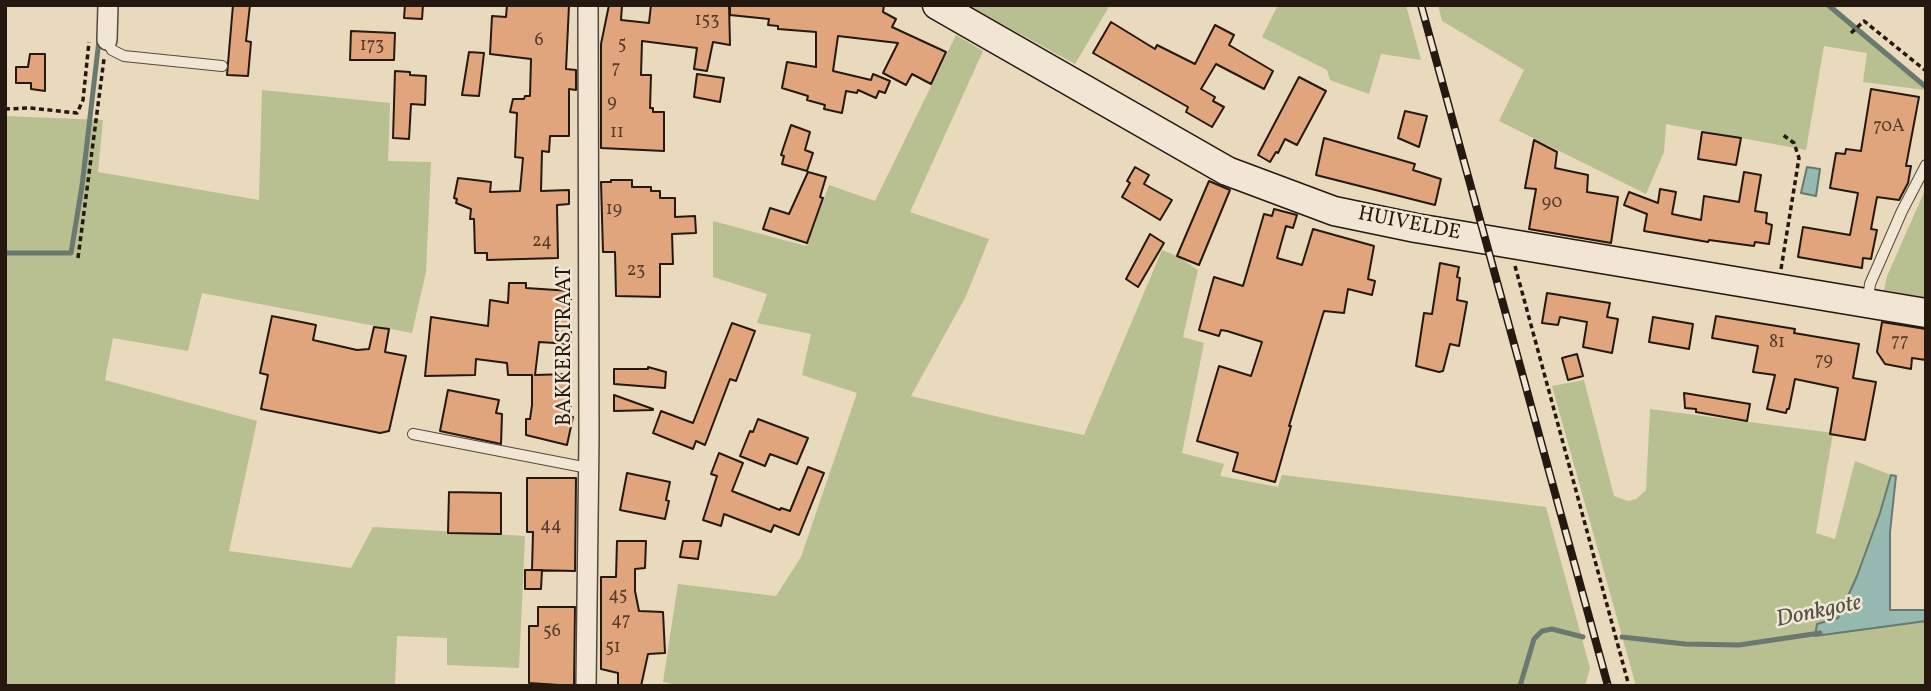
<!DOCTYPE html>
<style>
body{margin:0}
#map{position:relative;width:1931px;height:691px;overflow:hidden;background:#e9d9bd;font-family:Vollkorn,serif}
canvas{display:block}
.frame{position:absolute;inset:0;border:7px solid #25180e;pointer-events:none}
</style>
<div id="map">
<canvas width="1931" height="691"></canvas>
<div class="frame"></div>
</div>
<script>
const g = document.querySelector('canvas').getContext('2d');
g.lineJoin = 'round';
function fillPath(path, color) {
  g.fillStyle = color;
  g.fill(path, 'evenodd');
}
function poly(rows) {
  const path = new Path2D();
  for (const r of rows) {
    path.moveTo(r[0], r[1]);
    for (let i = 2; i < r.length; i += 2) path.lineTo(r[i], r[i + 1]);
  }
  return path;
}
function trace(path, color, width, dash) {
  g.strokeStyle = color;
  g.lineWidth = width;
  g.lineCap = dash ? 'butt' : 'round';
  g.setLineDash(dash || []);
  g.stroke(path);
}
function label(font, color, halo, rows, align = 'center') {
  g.font = font + ' Vollkorn,serif';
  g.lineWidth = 5;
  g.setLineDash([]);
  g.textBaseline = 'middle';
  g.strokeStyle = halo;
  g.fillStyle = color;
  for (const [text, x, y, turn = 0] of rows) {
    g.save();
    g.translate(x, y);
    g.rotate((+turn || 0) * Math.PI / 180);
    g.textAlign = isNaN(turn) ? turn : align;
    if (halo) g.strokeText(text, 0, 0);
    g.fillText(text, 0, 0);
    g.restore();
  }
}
fillPath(poly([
 [967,5,1110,5,1075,64],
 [1278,5,1406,5,1421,60,1381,54,1369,94,1330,80,1327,70,1262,37],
 [1438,5,1833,5,1926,84,1926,90,1863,82,1867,53,1824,46,1806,150,1666,124,1664,152,1646,194,1499,121,1524,70,1442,21],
 [956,35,983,51,910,212,989,239,966,296,911,396,1016,421,1084,435,1162,250,1177,256,1198,270,1183,337,1204,343,1182,453,1224,464,1220,476,1278,487,1282,475,1546,507,1590,668,1585,686,681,686,663,682,678,584,776,596,801,557,857,393,802,375,811,334,757,323,767,294,713,277,713,221,806,246,829,185,875,201],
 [262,90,390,103,388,161,431,162,426,272,412,333,202,293,188,351,113,338,105,380,257,421,229,551,351,568,373,527,525,536,519,668,447,665,447,638,397,636,395,686,5,686,5,116,103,120,98,172,259,200],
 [1926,188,1926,298,1884,290,1887,276],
 [1584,380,1614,496,1628,501,1636,499,1646,490,1650,409,1833,433,1816,533,1835,539,1855,461,1891,475,1880,512,1857,576,1838,618,1817,624,1816,636,1926,621,1926,686,1636,686,1552,386]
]), '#b8bf90');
const water = poly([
 [1807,167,1820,169,1816,196,1801,193,1807,167],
 [1891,475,1896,476,1890,532,1890,610,1926,610,1926,621,1815,636,1817,624,1838,618,1857,576,1880,513,1891,475]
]);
fillPath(water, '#97bab0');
trace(water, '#69796f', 2);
trace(poly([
 [1828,5,1926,87],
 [5,253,71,253,82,186,99,40],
 [1622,637,1685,644,1739,645,1820,633],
 [1520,686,1534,639,1542,631,1552,629,1583,637]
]), '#69796f', 5);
const building = poly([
 [233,5,250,5,246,41,251,42,248,76,227,75,233,5],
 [405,5,423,5,422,19,404,18,405,5],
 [507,5,569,5,566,69,576,70,576,90,569,89,569,136,550,136,549,152,542,151,541,191,569,190,569,204,557,205,558,258,487,260,487,253,475,253,474,219,470,219,471,209,456,203,457,199,454,198,458,178,491,182,490,192,520,191,523,158,515,157,517,113,510,112,513,99,524,99,525,96,530,96,531,59,490,54,492,16,506,17,507,5],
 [609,5,622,5,621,20,649,23,651,5,729,5,730,45,713,42,707,71,694,69,697,48,642,41,641,75,651,75,650,108,653,108,653,112,664,112,664,151,601,148,601,44,609,5],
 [730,5,884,5,883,12,896,19,892,27,946,52,931,84,912,74,906,85,883,73,898,43,838,36,833,71,871,80,873,74,890,81,885,93,879,91,876,98,858,90,857,93,846,91,842,113,824,109,825,105,807,100,808,96,782,88,787,62,816,67,816,32,778,29,778,26,768,25,769,19,730,15,730,5],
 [1111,22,1155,49,1157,45,1195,64,1215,25,1234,35,1229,45,1273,71,1264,89,1216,64,1201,89,1215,97,1213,101,1224,107,1212,127,1186,112,1188,107,1093,53,1111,22],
 [351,31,395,33,394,60,350,60,351,31],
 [469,52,484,53,479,96,462,95,469,52],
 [30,54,45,54,45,91,31,89,31,83,16,83,16,67,28,67,30,54],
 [395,71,410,72,410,75,426,76,425,105,411,104,409,139,393,138,395,71],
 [697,74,724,78,720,102,694,97,697,74],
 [1299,77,1326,91,1297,145,1285,139,1278,153,1276,152,1270,162,1258,155,1299,77],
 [1871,89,1919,97,1906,166,1911,166,1908,183,1899,200,1877,197,1871,229,1877,230,1871,259,1863,258,1862,268,1798,257,1803,227,1850,235,1858,193,1830,188,1836,153,1845,154,1846,149,1861,151,1871,89],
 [1405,111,1427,116,1419,147,1398,138,1405,111],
 [791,125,810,132,805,150,813,153,807,171,782,164,784,156,781,155,791,125],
 [1702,132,1741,138,1736,165,1698,159,1702,132],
 [1324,138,1415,164,1413,170,1441,179,1435,205,1316,175,1324,138],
 [1534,140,1557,152,1555,168,1588,175,1587,192,1618,197,1611,243,1529,229,1536,189,1525,188,1534,140],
 [1135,167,1149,175,1144,184,1172,200,1160,220,1122,197,1130,183,1127,181,1135,167],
 [808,172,826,177,820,197,823,198,807,243,763,229,770,208,789,214,808,172],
 [1744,172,1761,175,1755,211,1767,213,1766,223,1772,225,1769,244,1755,242,1754,246,1709,240,1708,242,1644,231,1647,214,1624,205,1629,192,1658,203,1660,189,1676,192,1672,214,1701,220,1704,196,1739,202,1744,172],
 [611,180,632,180,632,187,651,187,651,191,660,191,660,198,675,198,675,217,695,216,696,233,672,234,673,264,660,264,660,297,616,296,615,252,603,252,601,182,611,182,611,180],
 [1209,181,1230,190,1199,265,1177,256,1209,181],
 [1274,209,1297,215,1293,228,1286,226,1277,258,1302,265,1313,229,1374,246,1368,279,1375,281,1372,295,1348,289,1344,313,1324,311,1289,426,1291,426,1275,482,1233,471,1238,453,1197,441,1219,366,1251,376,1262,342,1227,331,1221,330,1219,336,1199,330,1214,277,1243,286,1264,214,1272,216,1274,209],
 [1150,234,1164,243,1138,287,1126,279,1150,234],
 [1440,263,1459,267,1457,277,1460,278,1457,300,1467,302,1459,346,1450,344,1443,371,1439,372,1416,366,1424,313,1432,314,1440,263],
 [509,283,526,283,526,288,571,291,571,344,539,342,535,375,569,374,571,417,573,417,567,445,526,435,526,419,530,419,532,405,532,375,508,375,507,363,476,359,475,375,425,376,431,317,488,326,490,300,508,303,509,283],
 [1547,293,1610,303,1607,317,1618,319,1612,353,1583,347,1587,322,1560,317,1558,325,1542,323,1547,293],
 [272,316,316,325,313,340,357,350,369,349,374,327,389,329,385,352,406,356,389,431,380,433,261,409,268,375,260,373,272,316],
 [1716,316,1795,329,1794,333,1859,344,1853,378,1876,382,1865,440,1830,434,1838,388,1795,379,1789,409,1787,409,1786,413,1767,409,1775,375,1753,372,1758,346,1712,338,1716,316],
 [1653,317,1693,324,1689,349,1649,342,1653,317],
 [1882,322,1926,329,1926,360,1912,358,1911,369,1885,364,1877,352,1882,322],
 [732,323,755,331,736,381,730,379,705,445,696,441,693,449,653,433,661,411,693,423,732,323],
 [1577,354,1583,376,1568,380,1562,358,1577,354],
 [648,367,666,372,665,388,614,384,614,369,648,369,648,367],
 [448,390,499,400,496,413,502,414,501,444,440,431,448,390],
 [1684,393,1750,404,1747,421,1696,412,1696,409,1685,408,1684,393],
 [614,395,653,409,653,410,614,411,614,395],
 [758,419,808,438,797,464,770,454,765,466,740,456,750,431,753,432,758,419],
 [719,453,743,463,732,491,780,510,781,508,790,511,808,467,824,473,799,535,774,525,771,532,724,514,721,526,703,520,717,476,711,474,719,453],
 [627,473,670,482,666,500,669,501,665,519,620,510,627,473],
 [527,478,576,478,575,571,532,570,533,532,527,532,527,478],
 [449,492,501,493,501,534,448,533,449,492],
 [617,541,646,541,645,568,635,569,635,591,639,611,663,612,665,653,648,654,641,686,618,686,618,673,601,669,601,577,616,577,617,541],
 [683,541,701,541,698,559,680,557,683,541],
 [525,570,542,570,541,589,525,589,525,570],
 [538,607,575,607,574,686,529,683,529,626,538,626,538,607]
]);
fillPath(building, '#e1a57e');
trace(building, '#25180e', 2);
const lane = poly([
 [107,40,112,50,124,56,222,66],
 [1868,299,1870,284,1902,211,1926,165],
 [413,434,588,468]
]);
const street = poly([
 [107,40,108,5],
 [586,686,589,437,588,5]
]);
const secondary = poly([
 [937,5,1227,171,1334,211,1416,228,1926,313]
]);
trace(lane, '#56483a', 12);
trace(street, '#56483a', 22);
trace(secondary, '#25180e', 31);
trace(poly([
 [1851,33,1864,21,1926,71],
 [5,109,30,108,77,113,83,100,89,42],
 [78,258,104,59],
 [1515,266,1629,686],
 [1781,269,1799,158,1794,143,1783,135]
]), '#25180e', 3.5, [5, 3.5]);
trace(lane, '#f1e6d4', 10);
trace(street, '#f1e6d4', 19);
trace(secondary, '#f1e6d4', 28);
const rail = poly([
 [1421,5,1608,686]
]);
trace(rail, '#25180e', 8);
trace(rail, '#f1e6d4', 5, [16]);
label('18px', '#543b2a', null, [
 ["153",707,22],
 ["6",539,42],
 ["5",622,46],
 ["173",372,47],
 ["7",616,70],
 ["9",612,104],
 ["70A",1889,128],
 ["11",617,134],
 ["90",1552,204],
 ["19",614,211],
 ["24",542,243],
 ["23",636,272],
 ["77",1900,343],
 ["81",1777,344],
 ["79",1824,362],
 ["44",551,527],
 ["45",618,597],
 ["47",621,622],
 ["56",552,633],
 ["51",613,649]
]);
label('21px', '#25180e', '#f1e6d4', [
 ["HUIVELDE",1409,225,11],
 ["BAKKERSTRAAT",566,346,-90]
]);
label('italic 23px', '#4d5147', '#f1e6d4', [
 ["Donkgote",1819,613,-12]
]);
</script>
